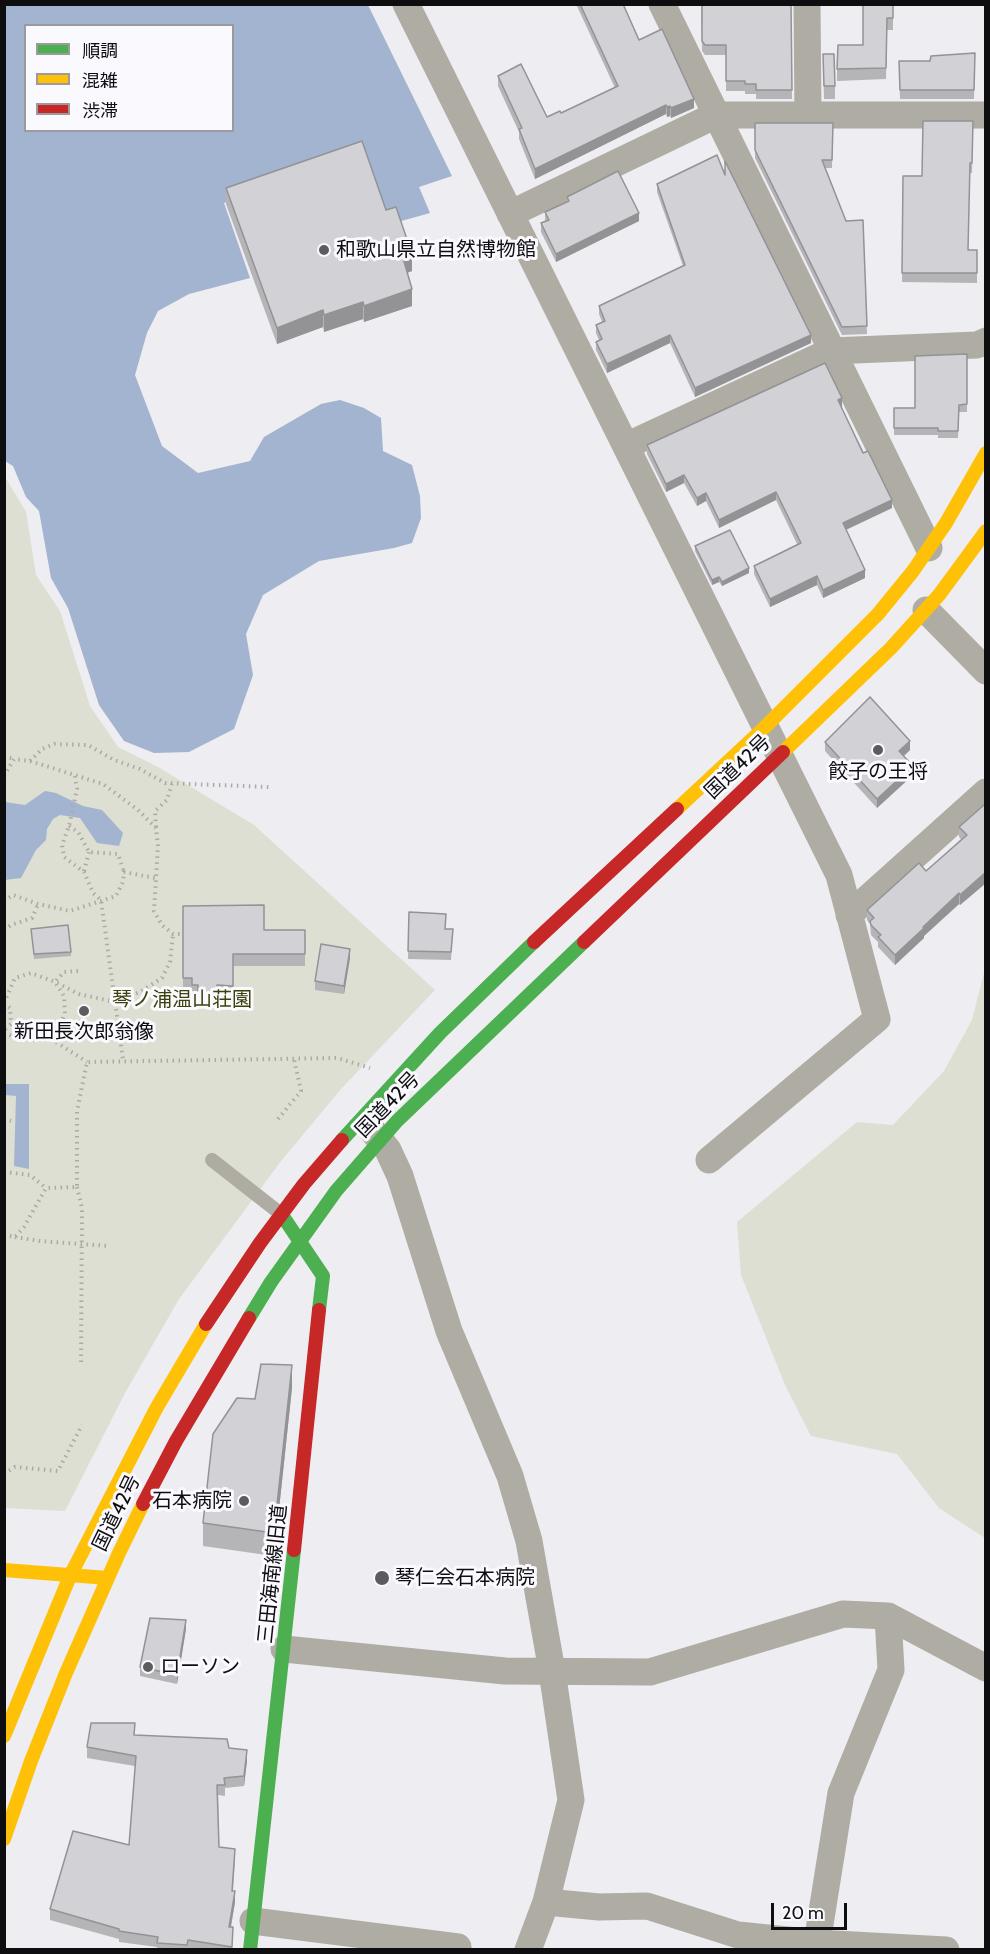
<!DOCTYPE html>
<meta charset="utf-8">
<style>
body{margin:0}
#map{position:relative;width:990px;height:1954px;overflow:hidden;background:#ededf2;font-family:Cabin,"Noto Sans JP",sans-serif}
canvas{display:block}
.frame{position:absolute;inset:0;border:6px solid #0e0e11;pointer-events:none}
.legend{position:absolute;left:24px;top:24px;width:210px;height:108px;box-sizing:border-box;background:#f9f9fe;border:2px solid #9b9b9f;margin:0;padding:8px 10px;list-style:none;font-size:18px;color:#0e0e11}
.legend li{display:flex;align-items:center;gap:12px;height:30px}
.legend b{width:30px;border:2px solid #9b9b9f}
.scale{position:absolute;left:771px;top:1903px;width:76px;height:27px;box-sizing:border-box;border:3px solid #0e0e11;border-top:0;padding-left:8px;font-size:18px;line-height:21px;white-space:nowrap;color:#0e0e11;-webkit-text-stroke:4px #f9f9fe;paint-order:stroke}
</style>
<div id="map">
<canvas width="990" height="1954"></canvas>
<div class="frame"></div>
<ul class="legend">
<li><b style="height:8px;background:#4caf50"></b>順調</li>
<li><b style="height:8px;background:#ffc107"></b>混雑</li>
<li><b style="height:8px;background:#c62828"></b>渋滞</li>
</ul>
<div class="scale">20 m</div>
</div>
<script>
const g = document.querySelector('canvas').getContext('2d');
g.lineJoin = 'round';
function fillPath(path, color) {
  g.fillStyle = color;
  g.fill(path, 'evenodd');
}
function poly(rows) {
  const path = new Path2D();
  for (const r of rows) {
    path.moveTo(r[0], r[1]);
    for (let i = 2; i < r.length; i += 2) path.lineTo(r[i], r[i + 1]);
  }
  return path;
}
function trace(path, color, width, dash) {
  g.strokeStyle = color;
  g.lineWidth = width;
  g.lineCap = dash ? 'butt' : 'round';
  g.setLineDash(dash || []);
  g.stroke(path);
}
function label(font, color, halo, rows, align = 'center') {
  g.font = font + ' Cabin,"Noto Sans JP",sans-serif';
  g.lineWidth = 6;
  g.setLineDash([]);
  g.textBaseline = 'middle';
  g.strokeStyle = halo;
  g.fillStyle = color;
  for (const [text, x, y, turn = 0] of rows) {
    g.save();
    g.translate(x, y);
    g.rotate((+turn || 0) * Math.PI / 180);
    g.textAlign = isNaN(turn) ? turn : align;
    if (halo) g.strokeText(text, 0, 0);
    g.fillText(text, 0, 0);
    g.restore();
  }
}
fillPath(poly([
 [4,475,26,512,36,575,60,611,90,706,118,747,158,767,254,825,435,990,341,1089,281,1161,179,1299,125,1393,65,1511,5,1508],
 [985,969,985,1538,939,1508,897,1454,811,1436,785,1385,741,1275,737,1222,857,1122,893,1125,944,1071,972,1020]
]), '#dcdfd2');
fillPath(poly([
 [4,5,368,5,452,176,419,187,430,213,387,225,363,157,224,203,250,278,189,294,158,311,147,333,135,375,162,446,198,473,250,461,264,437,321,404,340,400,364,408,381,418,383,451,412,465,420,496,421,518,412,543,394,548,319,561,263,595,246,634,253,675,234,729,189,752,154,753,124,741,99,705,68,608,51,578,39,511,26,497,13,466,5,461],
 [26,26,232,26,232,130,26,130],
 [45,791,56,793,83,806,102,810,123,833,119,846,97,843,80,818,60,815,53,819,47,829,46,840,36,850,21,878,5,880,5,802,25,805],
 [5,1084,29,1084,29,1169,14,1166,16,1096,5,1095]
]), '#a2b4cf');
trace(poly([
 [4,756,14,759],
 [30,761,42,749,55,744,88,745,114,760,140,769,165,783,269,787],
 [4,776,14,759,30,761,103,784,138,810,156,828,158,846,154,911,162,925,173,934,183,934],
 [75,776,77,789,69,826,62,845,64,857,84,872,93,893,101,900,123,1060],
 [69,826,78,832,89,852,118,854,124,872],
 [156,827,155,811,167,800,172,784],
 [84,871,89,852],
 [4,901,13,895,38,904,70,911,116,896,123,882,124,872,155,878],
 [4,930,11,925,32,918,38,904],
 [78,971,64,972,55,982,79,994,115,1002,140,992,162,978,170,962,173,934],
 [4,1003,15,978,31,973,55,982,64,996,65,1014,53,1040],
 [4,1003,10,1008,11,1024,4,1030],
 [4,1033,22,1040,53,1040,87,1062],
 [4,1119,11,1121],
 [278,1119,301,1091,294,1059],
 [4,1172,30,1175,46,1188],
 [77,1187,82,1208,81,1364],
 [4,1235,15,1237,24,1227,46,1188,77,1187,77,1111,87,1062,337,1058,370,1068],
 [15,1237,40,1241,109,1246],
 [4,1474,15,1467,58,1471,82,1425]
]), '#acaaa6', 4, [1.5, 4.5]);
trace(poly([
 [212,1160,281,1214]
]), '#aeaca3', 14);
trace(poly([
 [406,4,839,875,877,1019,709,1160],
 [662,4,929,548],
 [807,4,808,116],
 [510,214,716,115,986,115],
 [626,446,831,351,977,345,986,341],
 [926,610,986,671],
 [849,915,986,792],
 [368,1125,388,1150,400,1176,449,1331,510,1476,529,1541,552,1671,571,1800,546,1902,528,1950],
 [284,1649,505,1671,650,1672,843,1614,888,1616,986,1668],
 [546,1902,599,1907,647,1906,738,1935,817,1943,946,1950],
 [253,1921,458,1947],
 [817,1943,841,1793,891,1670,888,1616]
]), '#aeaca3', 27);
trace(poly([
 [342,1140,440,1033,534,942],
 [284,1218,323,1276,319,1310],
 [249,1318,271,1282,336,1191,397,1121,584,942],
 [250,1950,294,1550]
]), '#4caf50', 14);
trace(poly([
 [783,752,891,648,939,595,986,531],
 [677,809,765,727,878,614,913,571,946,523,986,453],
 [4,1570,108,1578],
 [4,1736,70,1576,157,1407,206,1324],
 [4,1839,31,1761,66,1673,119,1553,143,1504]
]), '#ffc107', 14);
trace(poly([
 [534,942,677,809],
 [584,942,783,752],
 [206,1324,260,1243,304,1184,342,1140],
 [143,1504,176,1441,249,1318],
 [294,1550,319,1310]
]), '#c62828', 14);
fillPath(poly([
 [576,4,623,4,639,40,694,108,671,118,670,116,667,117,666,114,535,179,519,139,519,132,498,86,498,76,547,117,561,113,615,88],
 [701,4,791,4,792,99,756,99,756,94,745,94,745,91,726,91,726,55,705,55,702,51],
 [893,4,893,30,887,30,886,79,837,81,837,69,863,45],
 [975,53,974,99,900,99,899,61,930,61],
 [823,54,835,86,835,99,824,99],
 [973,121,972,173,970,173,968,250,977,250,977,283,902,282,903,176,922,176],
 [755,123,833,123,832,168,825,168,846,221,863,220,867,334,842,335,755,158],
 [725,175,811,343,695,397,670,343,607,373,596,350,596,342,599,340,596,333,596,325,602,322,599,314,599,306,683,266,657,192,657,184],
 [226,188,386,210,412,271,407,273,412,306,364,322,363,319,324,332,323,327,277,344,226,204],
 [567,197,639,221,556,262,541,232,541,223,545,221,545,212,567,202],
 [967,354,967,412,959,412,958,438,938,438,938,435,894,435,894,408,915,408],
 [841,407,892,508,846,530,865,578,823,598,817,585,770,607,754,574,754,566,797,544,776,500,719,528,706,501,697,506,684,483,666,492,647,454,647,445,842,407],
 [695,546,749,573,722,586,719,582,712,585,695,551],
 [825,742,910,750,904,756,913,775,877,808,825,751],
 [986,807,986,883,960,905,959,904,924,936,924,938,895,965,878,947,878,942,871,935,870,924,867,920,867,910,926,871,961,839,959,837,959,827],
 [183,906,264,930,305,930,305,966,233,966,233,998,217,997,217,1007,198,1007,198,997,192,997,192,991,183,990],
 [409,912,446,929,453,929,451,960,408,959],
 [31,929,71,952,71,956,34,959],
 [350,958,344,994,315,990,315,981],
 [292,1388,274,1556,203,1546,203,1523],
 [186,1629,177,1684,140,1676,140,1667],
 [135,1735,229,1748,247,1761,244,1786,225,1788,225,1796,218,1795,219,1847,235,1860,233,1891,235,1902,231,1927,233,1927,232,1950,157,1950,157,1947,119,1942,119,1939,50,1920,50,1909,129,1845,135,1766,87,1758,87,1747]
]), '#b5b5b8');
fillPath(poly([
 [694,99,694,108,671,118,671,108],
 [666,105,666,114,535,179,535,169],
 [670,106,670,116,667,117,667,107],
 [639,213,639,221,556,262,556,254],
 [412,254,412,271,403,274,403,258],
 [412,289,412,306,364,322,364,306],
 [363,302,363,319,324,332,324,315],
 [323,310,323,327,277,344,277,328],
 [670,335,670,343,607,373,607,364],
 [811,335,811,343,695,397,695,388],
 [842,398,842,407,838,409,838,400],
 [684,475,684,483,666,492,666,484],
 [776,492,776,500,719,528,719,520],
 [706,493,706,501,697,506,697,498],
 [892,500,892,508,843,531,843,523],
 [749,568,749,573,722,586,722,582],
 [865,570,865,578,823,598,823,590],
 [817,576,817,585,770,607,770,599],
 [719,577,719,582,712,585,712,580],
 [910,741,910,750,899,760,899,751],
 [913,766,913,775,877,808,877,799],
 [986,872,986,883,960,905,960,895],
 [959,893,959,904,924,936,924,938,895,965,895,955,923,927],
 [350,949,350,958,344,994,344,986],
 [292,1365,292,1388,274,1556,274,1533],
 [186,1620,186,1629,177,1684,177,1675],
 [247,1750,247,1761,244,1786,244,1776],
 [235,1891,235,1902,229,1937,229,1927]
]), '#939396');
const building = poly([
 [580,4,623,4,639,40,662,29,694,99,671,108,670,106,667,107,666,105,535,169,519,129,522,128,498,76,521,64,547,117,560,111,561,113,618,86,580,4],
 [702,4,791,4,792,90,756,90,756,84,745,84,745,81,726,81,726,45,705,45,702,41,702,4],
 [863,4,893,4,893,18,887,18,886,68,837,69,838,45,863,45,863,4],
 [975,53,974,90,900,90,899,61,930,61,931,56,975,53],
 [823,54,834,54,835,86,824,86,823,54],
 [923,121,973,121,972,163,970,163,968,250,977,250,977,273,902,273,903,176,922,176,923,121],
 [755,123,833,123,832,160,822,160,846,221,863,220,867,326,842,327,755,150,755,123],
 [362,141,386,210,396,207,412,254,403,258,412,289,364,306,363,302,324,315,323,310,277,328,226,188,362,141],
 [717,155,725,175,725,161,811,335,695,388,670,335,607,364,596,342,602,339,596,325,605,321,599,306,685,265,657,184,717,155],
 [618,171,639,213,556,254,541,223,549,220,545,212,569,201,567,197,618,171],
 [967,354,967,404,959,405,958,431,938,431,938,428,894,428,894,408,915,408,915,356,967,354],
 [825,363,842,398,838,400,863,453,868,451,892,500,843,523,865,570,823,590,817,576,770,599,754,566,801,543,776,492,719,520,706,493,697,498,684,475,666,484,647,445,825,363],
 [730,530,749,568,722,582,719,577,712,580,695,546,730,530],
 [870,697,910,741,899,751,913,766,877,799,825,742,870,697],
 [984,805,986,807,986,872,960,895,959,893,923,927,924,928,895,955,878,937,881,935,871,925,870,921,874,918,867,910,919,863,926,871,967,835,959,827,984,805],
 [264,905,264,930,305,930,305,954,233,954,233,986,217,985,217,995,198,995,198,985,192,985,192,978,183,978,183,906,264,905],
 [409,912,446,914,445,929,453,929,451,952,408,951,409,912],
 [68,925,71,952,34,954,31,929,68,925],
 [321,944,350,949,344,986,315,981,321,944],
 [261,1364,292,1365,274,1533,203,1523,213,1434,237,1398,255,1399,261,1364],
 [150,1618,186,1620,177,1675,140,1667,150,1618],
 [91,1723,135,1723,134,1735,227,1739,229,1748,247,1750,244,1776,224,1778,225,1785,217,1785,219,1847,235,1849,232,1891,235,1891,229,1927,233,1927,232,1947,188,1940,187,1945,157,1943,158,1937,119,1931,119,1929,50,1909,73,1831,129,1845,136,1756,87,1747,91,1723]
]);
fillPath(building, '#d2d2d6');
trace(building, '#939396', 1.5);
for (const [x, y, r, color] of [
 [324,250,6,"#5c5c60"],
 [878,750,6,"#5c5c60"],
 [84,1011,6,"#5c5c60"],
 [244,1501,6,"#5c5c60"],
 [382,1578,8,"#5c5c60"],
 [148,1667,6,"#5c5c60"]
]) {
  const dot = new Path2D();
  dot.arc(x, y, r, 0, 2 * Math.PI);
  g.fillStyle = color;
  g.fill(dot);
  trace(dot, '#f9f9fe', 2);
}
label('20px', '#0e0e11', '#f9f9fe', [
 ["和歌山県立自然博物館",336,250],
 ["餃子の王将",878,772,"center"],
 ["新田長次郎翁像",84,1032,"center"],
 ["石本病院",232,1501,"right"],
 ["琴仁会石本病院",395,1578],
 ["ローソン",160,1667]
], 'left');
label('20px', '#0e0e11', '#f9f9fe', [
 ["国道42号",738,767,-44],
 ["国道42号",388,1105,-46],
 ["国道42号",117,1513,-64],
 ["三田海南線旧道",273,1574,-84]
]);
label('20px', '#3d410c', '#f9f9fe', [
 ["琴ノ浦温山荘園",182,1000]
]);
</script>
